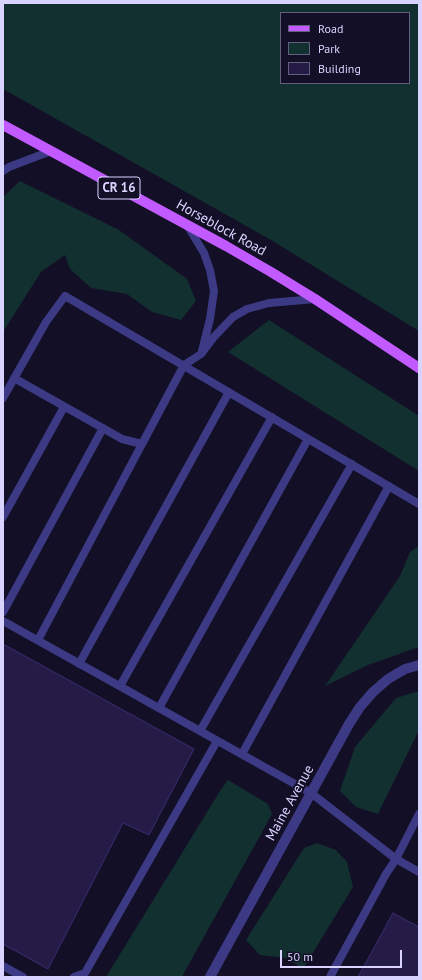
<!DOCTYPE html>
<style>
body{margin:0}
#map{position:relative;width:422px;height:980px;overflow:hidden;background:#130f26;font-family:"PT Sans",sans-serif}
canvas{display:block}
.frame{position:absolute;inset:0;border:4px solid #d9d4ff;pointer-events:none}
.legend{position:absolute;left:280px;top:12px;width:130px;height:72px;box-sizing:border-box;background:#130f26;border:1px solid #625e7d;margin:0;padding:5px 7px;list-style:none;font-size:12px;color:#d9d4ff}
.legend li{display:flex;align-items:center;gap:8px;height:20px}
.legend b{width:20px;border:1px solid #625e7d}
.scale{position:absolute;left:280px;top:950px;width:122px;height:18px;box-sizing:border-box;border:2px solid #d9d4ff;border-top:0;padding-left:5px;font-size:12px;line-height:14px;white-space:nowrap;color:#d9d4ff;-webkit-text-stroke:3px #130f26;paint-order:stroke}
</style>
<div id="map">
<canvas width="422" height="980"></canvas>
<div class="frame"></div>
<ul class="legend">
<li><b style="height:5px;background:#c25bff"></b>Road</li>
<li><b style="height:11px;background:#12302f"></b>Park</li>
<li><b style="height:11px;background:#241b47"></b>Building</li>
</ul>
<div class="scale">50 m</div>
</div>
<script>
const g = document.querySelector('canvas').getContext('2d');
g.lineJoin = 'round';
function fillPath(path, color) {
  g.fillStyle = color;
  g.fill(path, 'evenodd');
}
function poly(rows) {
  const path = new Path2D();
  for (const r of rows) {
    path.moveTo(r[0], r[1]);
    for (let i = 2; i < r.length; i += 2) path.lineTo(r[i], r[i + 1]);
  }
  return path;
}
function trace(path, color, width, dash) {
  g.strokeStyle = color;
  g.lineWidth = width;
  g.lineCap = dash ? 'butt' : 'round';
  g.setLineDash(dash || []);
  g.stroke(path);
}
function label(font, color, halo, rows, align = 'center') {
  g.font = font + ' "PT Sans",sans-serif';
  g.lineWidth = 4;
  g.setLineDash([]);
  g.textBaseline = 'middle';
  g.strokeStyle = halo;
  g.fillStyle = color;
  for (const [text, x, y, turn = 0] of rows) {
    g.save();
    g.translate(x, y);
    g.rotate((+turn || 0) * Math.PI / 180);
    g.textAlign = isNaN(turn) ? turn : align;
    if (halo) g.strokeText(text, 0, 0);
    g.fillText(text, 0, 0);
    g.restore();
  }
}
fillPath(poly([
 [3,3,419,3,419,331,271,240,3,89],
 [281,13,409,13,409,83,281,83],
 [20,181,119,230,187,279,196,301,181,320,152,312,127,294,91,288,70,269,65,255,41,272,3,332,3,197],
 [269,320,419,416,419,471,228,352],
 [419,546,419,647,368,665,325,686,400,576,410,552],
 [419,691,419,730,378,814,356,807,340,791,355,747,396,698],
 [228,780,268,804,272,814,184,973,182,977,106,977,220,791],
 [317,843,336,850,347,862,353,887,303,969,287,958,260,955,246,940,304,848]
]), '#12302f');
const building = poly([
 [3,644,194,749,149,835,123,823,48,969,3,944,3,644],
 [393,913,419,927,419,977,358,977,393,913]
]);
fillPath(building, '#241b47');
trace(building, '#3b2d73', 1);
trace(poly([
 [3,171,9,167,51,151],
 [187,225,204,253,210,270,214,291,210,319,202,351],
 [14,378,122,439,142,444,184,365,201,354,213,338,233,317,247,309,269,303,315,299],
 [3,398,46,322,65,296,419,504],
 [3,517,64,407],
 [3,612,103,428],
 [3,621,311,793,396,859,419,872],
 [38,640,142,444],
 [79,664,229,392],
 [120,686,272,417],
 [159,708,308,439],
 [200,731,352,464],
 [242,754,389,486],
 [3,966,23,977],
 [74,977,85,973,217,741],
 [330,977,386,874,396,859,419,814]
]), '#3d3a85', 8);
trace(poly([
 [210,977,349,724,360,707,373,692,388,679,405,669,419,665]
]), '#3d3a85', 10);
trace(poly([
 [3,125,226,246,271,272,315,299,419,368]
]), '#c25bff', 10);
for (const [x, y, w] of [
 [119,188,42]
]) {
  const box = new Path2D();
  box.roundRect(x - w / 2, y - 11, w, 22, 3);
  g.fillStyle = '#130f26';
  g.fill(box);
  trace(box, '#d9d4ff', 1);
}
label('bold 13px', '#d9d4ff', null, [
 ["CR 16",119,188]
]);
label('14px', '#d9d4ff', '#130f26', [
 ["Horseblock Road",221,228,29],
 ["Maine Avenue",290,803,-61]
]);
</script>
